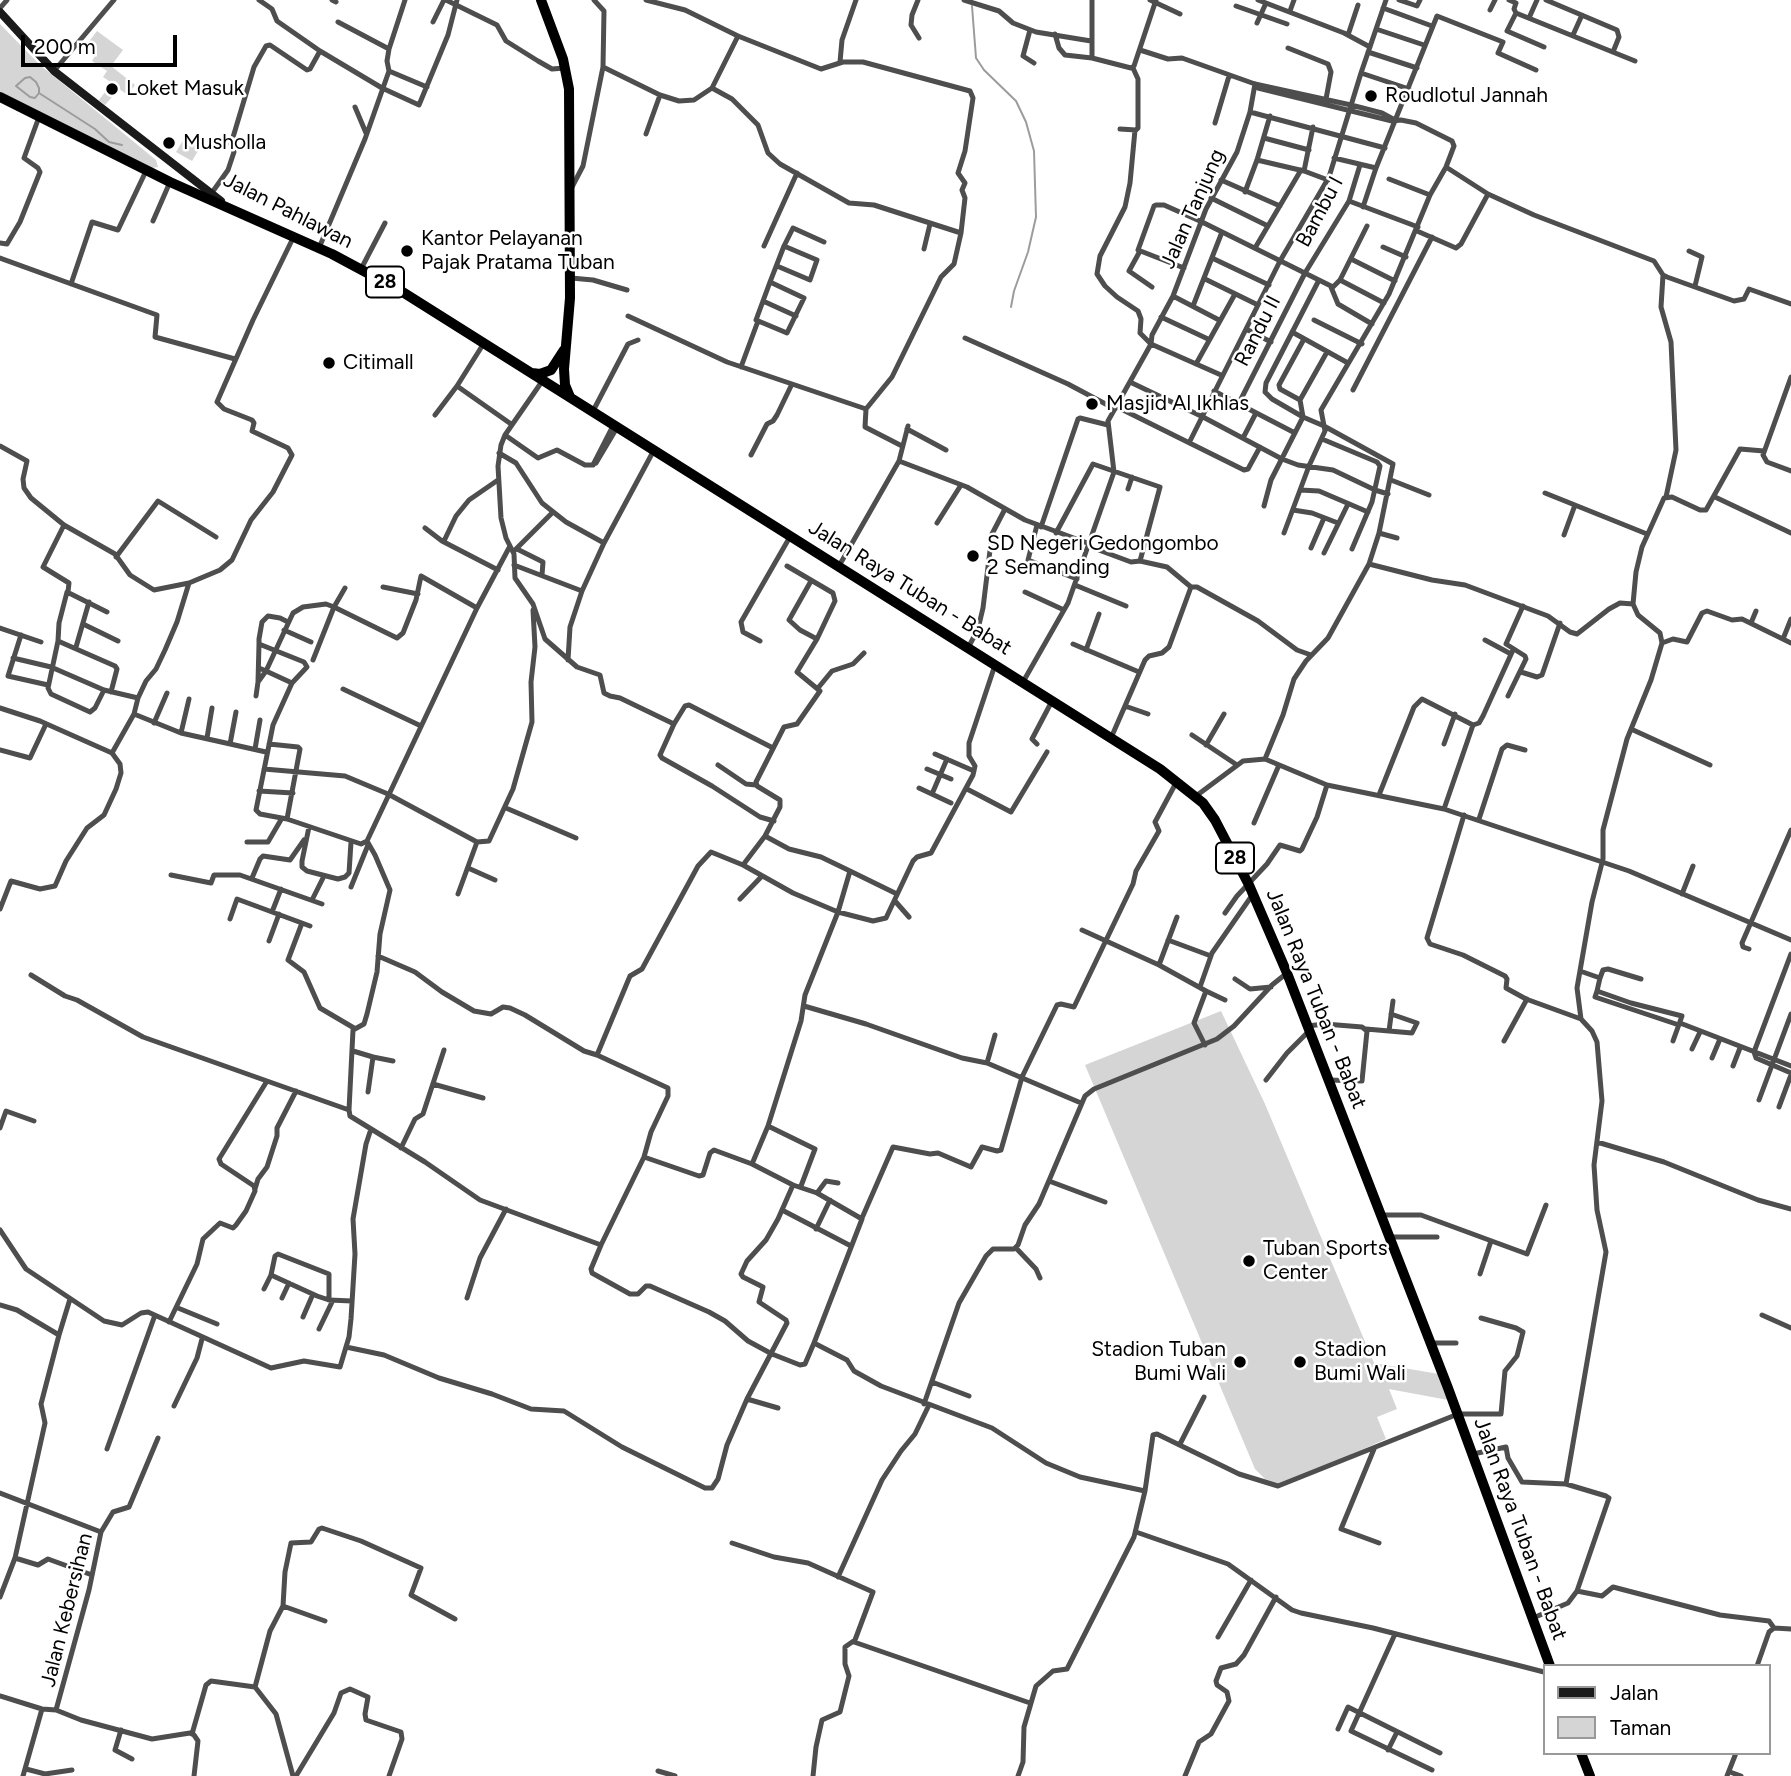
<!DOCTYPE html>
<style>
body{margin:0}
#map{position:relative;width:1791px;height:1776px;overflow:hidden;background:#fff;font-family:Figtree,sans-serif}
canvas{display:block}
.legend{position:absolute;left:1543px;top:1664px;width:228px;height:91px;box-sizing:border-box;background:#fff;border:2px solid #999;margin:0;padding:9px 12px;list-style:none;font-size:21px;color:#000}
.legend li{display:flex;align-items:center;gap:14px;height:35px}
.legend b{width:35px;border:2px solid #999}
.scale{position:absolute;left:21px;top:35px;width:156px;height:32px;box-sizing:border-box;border:4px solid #000;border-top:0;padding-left:9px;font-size:21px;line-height:24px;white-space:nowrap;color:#000;-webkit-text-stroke:5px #fff;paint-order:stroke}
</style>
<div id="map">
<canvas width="1791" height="1776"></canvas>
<ul class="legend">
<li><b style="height:9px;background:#1b1b1b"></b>Jalan</li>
<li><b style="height:19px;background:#d5d5d5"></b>Taman</li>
</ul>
<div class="scale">200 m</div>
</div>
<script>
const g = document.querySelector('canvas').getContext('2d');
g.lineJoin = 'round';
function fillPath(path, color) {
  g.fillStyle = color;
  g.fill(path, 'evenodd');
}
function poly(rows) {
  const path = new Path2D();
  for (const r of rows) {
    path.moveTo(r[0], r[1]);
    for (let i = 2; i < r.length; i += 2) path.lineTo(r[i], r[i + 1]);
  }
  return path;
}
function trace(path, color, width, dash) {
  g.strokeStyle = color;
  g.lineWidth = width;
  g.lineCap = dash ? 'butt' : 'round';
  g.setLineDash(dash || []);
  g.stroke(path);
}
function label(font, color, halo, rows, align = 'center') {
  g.font = font + ' Figtree,sans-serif';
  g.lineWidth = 5;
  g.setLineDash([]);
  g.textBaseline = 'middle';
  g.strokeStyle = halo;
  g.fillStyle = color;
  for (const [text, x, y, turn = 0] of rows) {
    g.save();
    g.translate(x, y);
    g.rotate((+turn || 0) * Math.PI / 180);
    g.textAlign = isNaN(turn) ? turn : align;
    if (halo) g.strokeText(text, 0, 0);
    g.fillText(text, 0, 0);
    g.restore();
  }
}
fillPath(poly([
 [0,24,40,65,156,160,158,167,152,168,0,92],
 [97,31,123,50,111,66,135,85,128,95,119,89,105,105,99,100,112,83,103,77,107,71,92,61,95,56,84,48],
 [185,137,201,146,192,161,176,152],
 [1221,1011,1265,1104,1374,1363,1439,1374,1448,1400,1389,1389,1397,1409,1377,1417,1386,1439,1286,1483,1277,1483,1265,1479,1255,1469,1085,1065]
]), '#d5d5d5');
trace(poly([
 [972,6,976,58,984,70,1016,101,1026,122,1034,151,1036,217,1028,252,1014,291,1011,307],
 [30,77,36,82,39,88,39,93,35,98,30,97,16,86,25,78,30,77],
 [39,93,95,129,109,142,122,145]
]), '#9c9c9c', 2);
trace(poly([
 [332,0,336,2],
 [446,0,497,25,506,41,538,61,552,69,565,68],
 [646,0,685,10,738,36],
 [918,0,912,15,911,25,919,38],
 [964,0,999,11,1013,23,1036,32,1091,41],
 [1092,0,1092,58,1131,68,1134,66,1156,0],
 [1150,0,1180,14],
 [1258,0,1344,33,1370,47],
 [1399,0,1417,6,1420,0],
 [1509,0,1516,3,1514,9,1516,13],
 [1546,0,1617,30,1619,37,1613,52],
 [1236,6,1287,24],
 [0,8,7,0],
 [1383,8,1432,26],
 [1490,10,1495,0],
 [1290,11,1294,0],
 [1529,18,1537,0],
 [338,22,389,49],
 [433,22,444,0],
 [1257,23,1266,3],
 [1376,29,1424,45],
 [1030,30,1023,56,1034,63],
 [1055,34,1059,48,1065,55,1092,58],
 [1348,35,1358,5],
 [1573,35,1582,15],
 [1544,47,1507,31,1516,13,1635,61],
 [1288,48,1328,64,1331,72,1326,99],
 [1140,50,1168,59,1182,58,1255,84,1351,105,1382,113,1395,120],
 [320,51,382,88,419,105,448,35,457,0],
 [1368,52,1417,68],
 [840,62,842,40,856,0],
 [603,67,660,95,679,101,694,100,712,88,732,99,758,125,768,153,780,164,849,203,874,205,961,233,954,264,941,277,892,377,866,409,727,362,628,316],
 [54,71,114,0],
 [389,71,427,87],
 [1361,73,1409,89],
 [1255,84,1258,88,1392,121,1401,120,1416,123,1452,141,1454,146,1446,167,1430,195,1389,294,1321,410,1325,431,1309,466,1284,533],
 [712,88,738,36,821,69,843,62,863,62,970,91,973,98,965,151,958,173,965,183,962,190,965,198,961,233],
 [355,107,366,133],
 [1250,112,1385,148],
 [1215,123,1229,76],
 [1120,129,1136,130,1138,128,1138,79,1133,68],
 [1135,130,1130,183,1125,207,1100,256,1097,274,1105,286,1117,297,1138,311,1141,319,1140,333,1151,344,1221,375],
 [646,134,660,95],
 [1264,138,1309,150],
 [1334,158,1376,168],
 [1257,160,1304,171,1328,180],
 [1446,167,1488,194,1534,215,1654,261,1663,275,1667,277,1734,301,1744,299,1749,289,1791,304],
 [1304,171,1313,127],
 [1389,179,1430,195],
 [1221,180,1280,206],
 [572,187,583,166,603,67,604,11,594,0],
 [1245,192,1257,160,1270,116],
 [211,194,228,170,234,152,231,144,254,67,266,46,270,45,307,70,310,69,320,51,277,21,272,9,259,0],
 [1211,198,1268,226],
 [1349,201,1418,227],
 [1363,207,1376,168,1437,16,1503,42,1498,53,1536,70],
 [153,221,170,182],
 [1417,231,1456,248,1461,244,1488,194],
 [0,243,7,244,20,222,40,172,38,168,24,158,39,117],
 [764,246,797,173],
 [1383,247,1406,257],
 [319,248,365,139,389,71,387,61,389,49,405,0],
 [1255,248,1301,170],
 [924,249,930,224],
 [1140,251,1129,271,1152,287],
 [1689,251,1702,257,1695,286],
 [0,258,157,315,155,337,235,359],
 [1212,258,1269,285],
 [1351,259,1395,281],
 [777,266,810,280,817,260,784,246,793,228,824,242],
 [1184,268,1138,250,1154,206,1156,205,1164,205,1202,222,1333,287,1340,280,1367,226],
 [361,269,385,223],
 [1663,275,1661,307,1671,342,1676,450,1666,497],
 [571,278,593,280,627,290],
 [1205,279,1258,305],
 [1319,280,1266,383,1265,392,1272,399,1303,417,1324,426,1393,464,1379,533,1397,538],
 [1340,280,1384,303],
 [770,282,804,298,787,333,756,320,770,282,784,246],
 [71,284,92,222,118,230,146,171],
 [1331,287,1338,304,1372,324],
 [1173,296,1219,320],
 [763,301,796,316],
 [1193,306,1222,232],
 [1161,317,1208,339],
 [1314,320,1362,344],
 [1246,329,1271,342],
 [1292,332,1348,363],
 [965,338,1068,384,1115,409],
 [1196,364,1235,294],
 [741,367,758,321],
 [1791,377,1763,455,1767,462,1791,471],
 [543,380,505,435,501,445,498,466,501,518,506,538,514,554,515,578,533,604,545,639,577,667,600,675,604,693,610,696,620,698,674,724,685,706,689,705,773,748],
 [1130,382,1203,417,1282,459,1298,465,1333,470,1375,490,1388,494],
 [457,386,511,424],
 [1353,390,1432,237],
 [1214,391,1295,433],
 [1300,400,1280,389,1279,385,1304,339],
 [1239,403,1305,273,1349,201,1360,165],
 [1117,407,1244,470,1248,469,1260,447],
 [866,409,865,427,902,446],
 [593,411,628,344,638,340],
 [435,415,457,386,484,343],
 [907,429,946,450],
 [505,435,538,458,557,450,585,465,593,465],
 [1243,438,1256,413],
 [1322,439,1377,462,1380,466,1372,502,1352,549],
 [1190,441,1280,261,1329,177,1361,73,1386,0],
 [0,446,27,461,23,479,24,488,31,498,64,525,115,554,130,575,154,590,189,583],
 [499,453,516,463,542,503,566,522,604,543],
 [751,455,767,424,773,421,777,415,791,386],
 [899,461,967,487,1025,520,1090,544],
 [596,463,618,426],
 [593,465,614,424],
 [1391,480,1429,495],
 [1128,489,1132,477],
 [1300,490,1319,491,1368,512],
 [1545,493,1647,534],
 [1715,497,1791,533],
 [1264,506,1271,480,1303,417,1300,400,1327,352],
 [1293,510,1312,513,1338,523],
 [937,523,961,485],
 [64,525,43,567,69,583,68,592],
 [1037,525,1028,560,1077,579],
 [1041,527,1078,419,1080,418,1108,425],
 [425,528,442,541,498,570],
 [1056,533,1093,464,1160,487,1140,561,1131,562,1088,546],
 [1564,535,1575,505],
 [444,541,456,516,469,500,498,480],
 [1311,548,1324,518],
 [517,549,543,562,542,575],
 [513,552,553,512],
 [1324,553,1348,504],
 [116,557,158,501,216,537],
 [1140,561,1167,567,1191,587],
 [1369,564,1379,533],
 [514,565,582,591],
 [787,566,833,593,835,601,817,639,797,672,820,691,797,724,784,727,756,782,757,786,780,800,780,807,765,836,743,865,793,893,838,912,873,921,886,918,913,861,917,857,931,853,973,775,975,766,969,756,969,743,995,665],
 [839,566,899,461,908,426],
 [811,581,789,620,800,630,817,639],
 [1075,585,1126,606],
 [383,587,418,594],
 [1025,592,1064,610],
 [107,612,67,592,59,623,58,641,115,666,117,669,111,692],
 [288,622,280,618,268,616,262,622,259,639,259,644,304,662,307,667,292,683,273,725,256,810,260,814,287,819,361,844,367,841,477,608,510,546],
 [1751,623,1756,611],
 [83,624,118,641],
 [0,628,41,642],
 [284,630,311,642],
 [21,635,8,676,48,685],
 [1783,639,1791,619],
 [1485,640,1511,654],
 [58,641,48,688,51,694,90,712,95,708,104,690],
 [760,641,743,632,741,622,791,535],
 [1662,643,1673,639,1687,642,1702,613,1707,611,1732,620,1742,619,1791,643],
 [1073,644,1139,672],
 [76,647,89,602],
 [968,648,978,629,983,608,992,534,1005,509],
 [1086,650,1099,614],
 [13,658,51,667,104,690,138,698,134,714],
 [313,660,334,607,345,588],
 [568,660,570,627,582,591,604,543,654,450],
 [259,668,266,671,293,613,303,607,326,604,334,607,397,638,403,633,416,600,421,576,477,608],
 [1521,672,1537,677,1542,675,1560,623],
 [258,682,259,644],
 [1023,682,1068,603,1114,472,1108,421,1151,344,1152,335,1173,296,1206,209,1237,152,1250,112,1255,84],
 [818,688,832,671,853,664,864,653],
 [343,689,421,726],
 [256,696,258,682,266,671,292,683],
 [1508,696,1526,659,1525,656,1506,644,1523,606],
 [138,698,146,681,156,669,165,650,177,622,189,583,220,570,232,560,251,520,273,492,292,455,288,448,252,431,254,423,252,420,224,409,217,402,253,320,294,236],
 [1125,706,1148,714],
 [0,708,40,721,112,753],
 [154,723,167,693],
 [674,724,660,755,662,758,712,786,760,817,774,821],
 [1473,725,1479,723,1483,716,1513,650],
 [1631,729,1710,765],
 [181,733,189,699],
 [1192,735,1237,765],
 [207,738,212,708],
 [1111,738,1145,660,1149,656,1162,653,1169,647,1191,587,1197,587,1258,621,1297,650,1311,655],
 [230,744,236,712],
 [269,744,298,747,300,749,287,819],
 [1037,744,1032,739,1052,701],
 [1444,744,1455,714],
 [1206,745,1224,714],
 [255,749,260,720],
 [0,750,30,758,46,724],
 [935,754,974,771],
 [1265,759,1283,715,1294,679,1306,661,1328,638,1369,564,1432,580,1465,585,1548,616,1570,632,1577,634,1609,609,1620,603,1633,604],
 [718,765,746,784,756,785],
 [264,769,345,776,388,794,477,842,489,841,513,789,532,722,531,682,535,647,533,610],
 [927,769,951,779],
 [919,788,951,803],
 [967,789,1011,812,1047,752],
 [259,791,293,793],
 [932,794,947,759],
 [1379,795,1414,707,1422,699,1473,725,1444,809],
 [1196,796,1243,761,1265,759,1327,785,1444,809,1629,871,1791,940],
 [506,808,576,838],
 [1464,815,1427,938,1430,944,1463,955,1505,976,1507,979,1506,988,1526,999,1581,1019,1592,1031,1597,1042,1602,1101,1594,1165,1597,1210,1606,1252,1566,1484],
 [1479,819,1502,749,1507,745,1525,750],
 [1254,823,1279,765],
 [309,827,302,861,302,867,307,871,338,879,345,877,349,873,351,842],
 [367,841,375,855,390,890,380,934,377,972,367,1014,364,1024,353,1030,349,1110,350,1116,425,1162,480,1200,601,1245],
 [247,842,268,842,282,818],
 [468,868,495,880],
 [850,871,897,894],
 [171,875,211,883,214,875,240,875,322,904],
 [252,878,260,859,263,856,290,860,304,840],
 [351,887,368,845],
 [458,894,477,842],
 [1682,894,1693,866],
 [740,899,762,876],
 [312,900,324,876],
 [895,901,909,917],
 [0,909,11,881,40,889,55,886,66,861,87,828,104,815,116,789,121,773,120,764,112,753,134,714,181,733,266,752],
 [272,912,281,889],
 [1225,913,1237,896,1267,864,1280,845,1300,851,1302,849,1317,817,1327,785],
 [230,919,237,899,310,926],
 [302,923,288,960,304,972,320,1008,354,1028],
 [1082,930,1159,965,1206,991,1194,1023,1205,1045],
 [1168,940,1211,956],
 [269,941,279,914],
 [1749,949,1743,947,1742,943,1791,830],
 [378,956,415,972,442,992,474,1011,491,1014,503,1007,510,1008,525,1015,584,1051,597,1055,630,976,642,969,698,866,711,852,743,865],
 [1159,965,1177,917],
 [1580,971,1600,978,1597,991,1631,1003,1682,1016,1673,1041],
 [31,975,65,996,77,1000,143,1037,267,1081],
 [1600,978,1603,970,1608,969,1641,979],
 [1235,979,1250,989,1271,987],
 [1200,987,1212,953,1253,894],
 [1206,991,1225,1000],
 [1597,991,1595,997,1679,1025],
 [804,1006,866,1024,962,1058,987,1063,1081,1103],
 [1581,1019,1577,988,1592,902,1603,859,1603,830,1627,739,1651,680,1662,643,1660,633,1638,615,1633,604,1636,572,1642,547,1664,498,1672,497,1700,510,1706,510,1740,449,1764,451],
 [1680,1023,1791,1066],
 [1307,1026,1325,1024,1362,1027,1367,1031,1362,1081,1328,1080],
 [1366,1029,1412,1033,1417,1023,1391,1014],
 [1389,1031,1393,1001],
 [1504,1041,1527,999],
 [1692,1049,1700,1032],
 [353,1051,373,1057,368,1092],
 [1754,1052,1791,954],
 [1754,1052,1756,1058,1791,1073],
 [597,1055,668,1088,668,1096,651,1132,644,1157],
 [373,1057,393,1061],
 [1712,1058,1720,1039],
 [987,1063,995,1035],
 [1733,1066,1740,1048],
 [1266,1080,1287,1053,1308,1032],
 [433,1084,483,1098],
 [1759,1100,1791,1014],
 [1779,1107,1791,1075],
 [768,1126,815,1149,801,1186],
 [0,1128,6,1111,34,1121],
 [1597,1142,1664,1162,1758,1200,1791,1209],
 [401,1148,415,1119,423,1114,444,1050],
 [752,1164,714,1150,710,1153,703,1175,699,1176,644,1157,601,1245,591,1269,592,1273,630,1294,638,1294,646,1286,650,1286,709,1312,725,1321,748,1341,772,1354,800,1365,805,1364,814,1343,847,1360,854,1371,881,1386,992,1428,1046,1463,1080,1477,1145,1491],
 [1049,1181,1105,1202],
 [793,1185,817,1193,862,1219,814,1343],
 [255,1189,258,1179,267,1167,277,1136,277,1128,296,1091],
 [817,1193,826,1181,838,1183],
 [782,1210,851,1246],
 [1381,1215,1421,1215,1527,1254,1546,1205],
 [862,1218,893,1147,930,1154,938,1153,971,1167,982,1147,997,1151,1001,1150,1022,1077,1057,1005,1061,1004,1074,1007,1133,884,1136,871,1159,831,1155,822,1177,781],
 [816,1229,830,1200],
 [0,1230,26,1269,104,1321,122,1325,141,1313,148,1312,271,1368,304,1361,340,1367,349,1337,351,1319,355,1254,353,1219,366,1144,371,1129],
 [1389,1237,1437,1237],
 [1016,1248,1036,1269,1040,1278],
 [1480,1274,1491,1241],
 [264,1289,271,1275],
 [282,1298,289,1283],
 [467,1298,480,1258,506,1209],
 [329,1300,329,1274,278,1254,275,1256,271,1275,317,1296,329,1300,352,1301],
 [0,1305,17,1310,59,1335,41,1404,45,1423,15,1558,0,1597],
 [178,1308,217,1324],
 [1762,1315,1791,1328],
 [303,1317,313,1294],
 [169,1322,197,1264,203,1239,220,1223,233,1228,236,1225,246,1211,255,1191,254,1186,221,1164,219,1159,267,1081,349,1110],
 [319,1329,333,1300],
 [59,1335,70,1299],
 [1431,1343,1456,1343],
 [346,1347,384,1355,439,1378,492,1394,531,1409,564,1411,622,1447,705,1488,712,1488,718,1479,727,1445,747,1399,787,1323,786,1320,759,1302,763,1287,743,1277,741,1274,747,1261,766,1240,778,1219,793,1185,752,1164,768,1126,801,1021,805,995,838,912,850,871,821,857,789,849,765,836],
 [932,1382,969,1396],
 [747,1399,778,1408],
 [924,1404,959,1303,986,1256,993,1249,1014,1249,1018,1245,1025,1225,1039,1204,1085,1096,1094,1089,1217,1039,1234,1026,1272,985,1287,973],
 [174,1406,197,1358,202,1339],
 [1180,1444,1204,1397],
 [107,1449,155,1315],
 [1374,1449,1341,1529,1379,1543],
 [1473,1454,1506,1447,1508,1458,1522,1482,1566,1484,1606,1496,1609,1498,1577,1591],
 [0,1493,101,1532],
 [1136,1532,1228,1564,1292,1610,1301,1613,1373,1628,1544,1672],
 [732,1543,774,1557,808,1563,873,1592,855,1640,845,1647,845,1664,849,1676,840,1712,822,1720,816,1747,813,1776],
 [15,1558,38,1565,48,1559,92,1575],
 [838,1577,882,1480,901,1451,915,1434,929,1405],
 [283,1606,325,1621],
 [1533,1618,1568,1603,1577,1591,1602,1596,1613,1587,1720,1615,1769,1621,1774,1628],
 [1395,1634,1351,1731,1432,1770],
 [1218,1637,1251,1580],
 [854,1642,1030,1703],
 [1757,1666,1769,1632,1774,1628,1791,1629],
 [0,1696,42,1709,56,1710,89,1590,101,1532,113,1512,129,1507,158,1438],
 [56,1710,81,1720,152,1739,190,1733,194,1735,198,1741,194,1776],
 [1338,1729,1348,1707,1440,1753],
 [121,1730,115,1750,132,1759],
 [192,1734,206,1685,211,1681,255,1687],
 [1388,1750,1397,1732],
 [26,1769,45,1774,72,1770],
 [658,1771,675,1776],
 [1730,1772,1741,1776],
 [23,1776,42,1709],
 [293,1776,276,1714,255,1687,270,1631,283,1606,285,1572,291,1543,311,1542,319,1529,322,1528,361,1541,421,1568,411,1595,455,1619],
 [296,1776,334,1713,341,1693,350,1689,368,1697,365,1714,366,1720,401,1732,402,1739,389,1776],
 [1018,1776,1023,1762,1024,1727,1036,1686,1053,1671,1067,1669,1134,1537,1145,1491,1153,1435,1157,1434,1239,1474,1278,1486,1458,1414,1501,1414,1505,1371,1517,1356,1523,1332,1516,1328,1481,1318],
 [1185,1776,1199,1742,1211,1734,1229,1701,1227,1692,1217,1685,1216,1681,1221,1668,1236,1664,1244,1655,1276,1597],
 [1727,1776,1736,1753]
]), '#4e4e4e', 5);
trace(poly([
 [0,12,54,71,221,201]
]), '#1b1b1b', 8);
trace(poly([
 [541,0,563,59,569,89,570,298,564,369,565,385,570,397],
 [0,97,170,182,332,254,401,291,1160,769,1203,803,1215,820,1249,885,1287,973,1448,1388,1550,1666],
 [532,373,540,374,551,370,564,350],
 [1581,1753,1590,1776]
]), '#000', 10);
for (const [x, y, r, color] of [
 [112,89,7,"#000"],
 [1371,96,7,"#000"],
 [169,143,7,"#000"],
 [407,251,7,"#000"],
 [329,363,7,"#000"],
 [1092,404,7,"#000"],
 [973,556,7,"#000"],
 [1249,1261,7,"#000"],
 [1240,1362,7,"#000"],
 [1300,1362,7,"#000"]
]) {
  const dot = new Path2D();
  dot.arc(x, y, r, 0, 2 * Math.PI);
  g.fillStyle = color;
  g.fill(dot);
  trace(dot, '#fff', 2.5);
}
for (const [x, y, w] of [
 [385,282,38],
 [1235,858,38]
]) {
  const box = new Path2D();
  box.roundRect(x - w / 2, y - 15.5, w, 31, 5);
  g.fillStyle = '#fff';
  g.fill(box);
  trace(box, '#000', 2);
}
label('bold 19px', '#000', null, [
 ["28",385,282],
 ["28",1235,858]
]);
label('21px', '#000', '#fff', [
 ["Loket Masuk",126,89],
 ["Roudlotul Jannah",1385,96],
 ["Musholla",183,143],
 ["Kantor Pelayanan",421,239],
 ["Pajak Pratama Tuban",421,263],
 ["Citimall",343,363],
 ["Masjid Al Ikhlas",1106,404],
 ["SD Negeri Gedongombo",987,544],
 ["2 Semanding",987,568],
 ["Tuban Sports",1263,1249],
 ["Center",1263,1273],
 ["Stadion Tuban",1226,1350,"right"],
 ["Bumi Wali",1226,1374,"right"],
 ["Stadion",1314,1350],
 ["Bumi Wali",1314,1374]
], 'left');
label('21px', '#000', '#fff', [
 ["Jalan Tanjung",1193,209,-66],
 ["Jalan Pahlawan",288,211,27],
 ["Bambu I",1320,212,-62],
 ["Randu II",1258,331,-63],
 ["Jalan Raya Tuban - Babat",910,588,32],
 ["Jalan Raya Tuban - Babat",1316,999,68],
 ["Jalan Raya Tuban - Babat",1520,1529,70],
 ["Jalan Kebersihan",67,1610,-76]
]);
</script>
